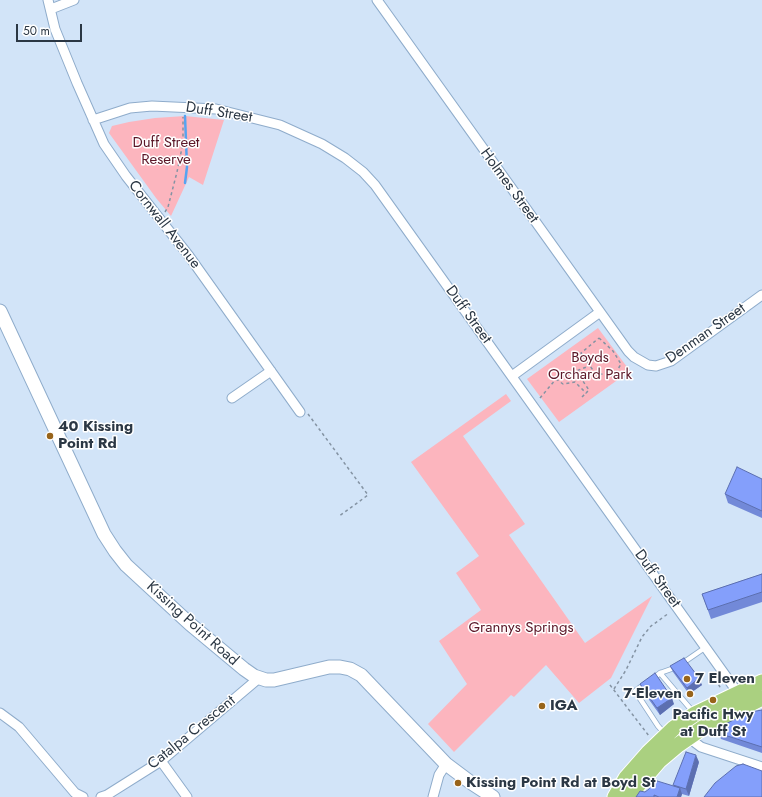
<!DOCTYPE html>
<style>
body{margin:0}
#map{position:relative;width:762px;height:797px;overflow:hidden;background:#d2e4f8;font-family:Jost,sans-serif}
canvas{display:block}
.scale{position:absolute;left:16px;top:24px;width:66px;height:18px;box-sizing:border-box;border:2px solid #2b3744;border-top:0;padding-left:5px;font-size:12px;line-height:14px;white-space:nowrap;color:#2b3744;-webkit-text-stroke:3px #fff;paint-order:stroke}
</style>
<div id="map">
<canvas width="762" height="797"></canvas>
<div class="scale">50 m</div>
</div>
<script>
const g = document.querySelector('canvas').getContext('2d');
g.lineJoin = 'round';
function fillPath(path, color) {
  g.fillStyle = color;
  g.fill(path, 'evenodd');
}
function poly(rows) {
  const path = new Path2D();
  for (const r of rows) {
    path.moveTo(r[0], r[1]);
    for (let i = 2; i < r.length; i += 2) path.lineTo(r[i], r[i + 1]);
  }
  return path;
}
function trace(path, color, width, dash) {
  g.strokeStyle = color;
  g.lineWidth = width;
  g.lineCap = dash ? 'butt' : 'round';
  g.setLineDash(dash || []);
  g.stroke(path);
}
function label(font, color, halo, rows, align = 'center') {
  g.font = font + ' Jost,sans-serif';
  g.lineWidth = 3;
  g.setLineDash([]);
  g.textBaseline = 'middle';
  g.strokeStyle = halo;
  g.fillStyle = color;
  for (const [text, x, y, turn = 0] of rows) {
    g.save();
    g.translate(x, y);
    g.rotate((+turn || 0) * Math.PI / 180);
    g.textAlign = isNaN(turn) ? turn : align;
    if (halo) g.strokeText(text, 0, 0);
    g.fillText(text, 0, 0);
    g.restore();
  }
}
fillPath(poly([
 [185,116,224,120,203,185,189,177,171,216,156,198,109,133,112,126,129,122,155,118],
 [598,328,630,371,559,422,527,379],
 [506,394,511,401,463,436,525,524,509,535,585,643,652,596,611,678,579,703,546,665,514,697,511,695,454,752,428,724,467,684,439,641,481,610,456,573,479,556,411,462]
]), '#fcb5be');
trace(poly([
 [185,116,187,167,185,183]
]), '#56a4f1', 2.5);
const service = poly([
 [660,673,694,713],
 [653,679,660,673,677,667,706,647],
 [645,684,635,691,658,726,665,734]
]);
const minor = poly([
 [48,0,55,29,77,83,104,144,126,176,189,256,300,412],
 [377,0,628,351,634,357,648,365,656,366,671,361,762,295],
 [51,9,74,0],
 [93,120,130,108,152,106,216,109,280,125,322,144,345,158,363,172,375,185,738,693],
 [512,376,600,312],
 [232,398,271,371],
 [0,713,19,727,75,793,83,797],
 [679,725,689,738,701,747,762,767],
 [161,761,187,797],
 [101,797,107,795,161,761,259,678],
 [433,797,439,775,446,764]
]);
const secondary = poly([
 [0,311,104,534,115,551,126,565,190,624,244,669,254,676,266,680,274,680,329,667,340,667,350,669,361,675,446,764,470,782,493,797]
]);
const trunk = poly([
 [615,797,626,778,648,753,674,728,695,714,762,682],
 [628,797,659,761,678,745,704,727,762,698]
]);
trace(service, '#8faccb', 6);
trace(minor, '#8faccb', 11);
trace(secondary, '#8faccb', 15);
trace(trunk, '#fff', 17);
trace(poly([
 [165,212,168,207,177,172,183,143,183,117],
 [599,338,613,351,621,364,614,376,595,373,581,353,599,338],
 [560,373,564,373,566,375],
 [556,379,563,384,575,382,586,393,589,390,576,371],
 [582,397,586,393],
 [540,398,556,379,576,371,589,366],
 [308,414,368,495,338,517],
 [713,674,721,689],
 [610,685,649,736],
 [614,689,626,670,642,637,651,626,669,613]
]), '#8493a3', 1.5, [3, 3]);
trace(service, '#fff', 4.5);
trace(minor, '#fff', 9);
trace(secondary, '#fff', 13);
trace(trunk, '#aad080', 15);
fillPath(poly([
 [762,479,762,518,728,503,725,494],
 [762,574,762,602,711,619,702,594],
 [670,666,702,685,689,694,673,672],
 [640,684,674,704,660,715,642,690],
 [762,710,762,753,721,739,718,733],
 [699,762,689,796,682,794,681,797,636,797,645,792,674,786,673,785]
]), '#7289d8');
fillPath(poly([
 [699,678,702,685,689,694,687,688],
 [672,698,674,704,660,715,657,708],
 [696,755,699,762,689,796,686,789],
 [680,788,682,794,681,797,677,797]
]), '#5c6fb0');
const building = poly([
 [737,467,762,479,762,511,725,494,737,467],
 [762,574,762,592,708,610,702,594,762,574],
 [684,658,699,678,687,688,670,666,684,658],
 [655,673,672,698,657,708,640,684,655,673],
 [762,710,762,747,718,733,718,728,745,714,745,713,762,710],
 [686,752,696,755,686,789,673,785,686,752],
 [743,764,762,771,762,797,704,797,715,783,736,766,743,764],
 [654,780,680,788,677,797,659,797,654,795,654,797,636,797,640,791,645,792,649,789,654,780]
]);
fillPath(building, '#849ffb');
trace(building, '#5c6fb0', 1);
for (const [x, y, r, color] of [
 [50,436,4,"#98641a"],
 [687,679,4,"#98641a"],
 [690,694,4,"#98641a"],
 [713,700,4,"#98641a"],
 [542,706,4,"#98641a"],
 [458,783,4,"#98641a"]
]) {
  const dot = new Path2D();
  dot.arc(x, y, r, 0, 2 * Math.PI);
  g.fillStyle = color;
  g.fill(dot);
  trace(dot, '#fff', 1.5);
}
label('15px', '#2b3744', '#fff', [
 ["Duff Street",219,113,9],
 ["Holmes Street",509,186,54],
 ["Cornwall Avenue",164,225,52],
 ["Duff Street",468,315,54],
 ["Denman Street",706,334,-35],
 ["Duff Street",657,579,54],
 ["Kissing Point Road",192,624,42],
 ["Catalpa Crescent",192,733,-39]
]);
label('15px', '#5b1627', '#fff', [
 ["Duff Street",166,143],
 ["Reserve",166,160],
 ["Boyds",590,358],
 ["Orchard Park",590,375],
 ["Grannys Springs",521,628]
]);
label('bold 15px', '#2b3744', '#fff', [
 ["40 Kissing",58,427],
 ["Point Rd",58,444],
 ["7 Eleven",695,679],
 ["7-Eleven",682,694,"right"],
 ["IGA",550,706],
 ["Pacific Hwy",713,715,"center"],
 ["at Duff St",713,732,"center"],
 ["Kissing Point Rd at Boyd St",466,783]
], 'left');
</script>
